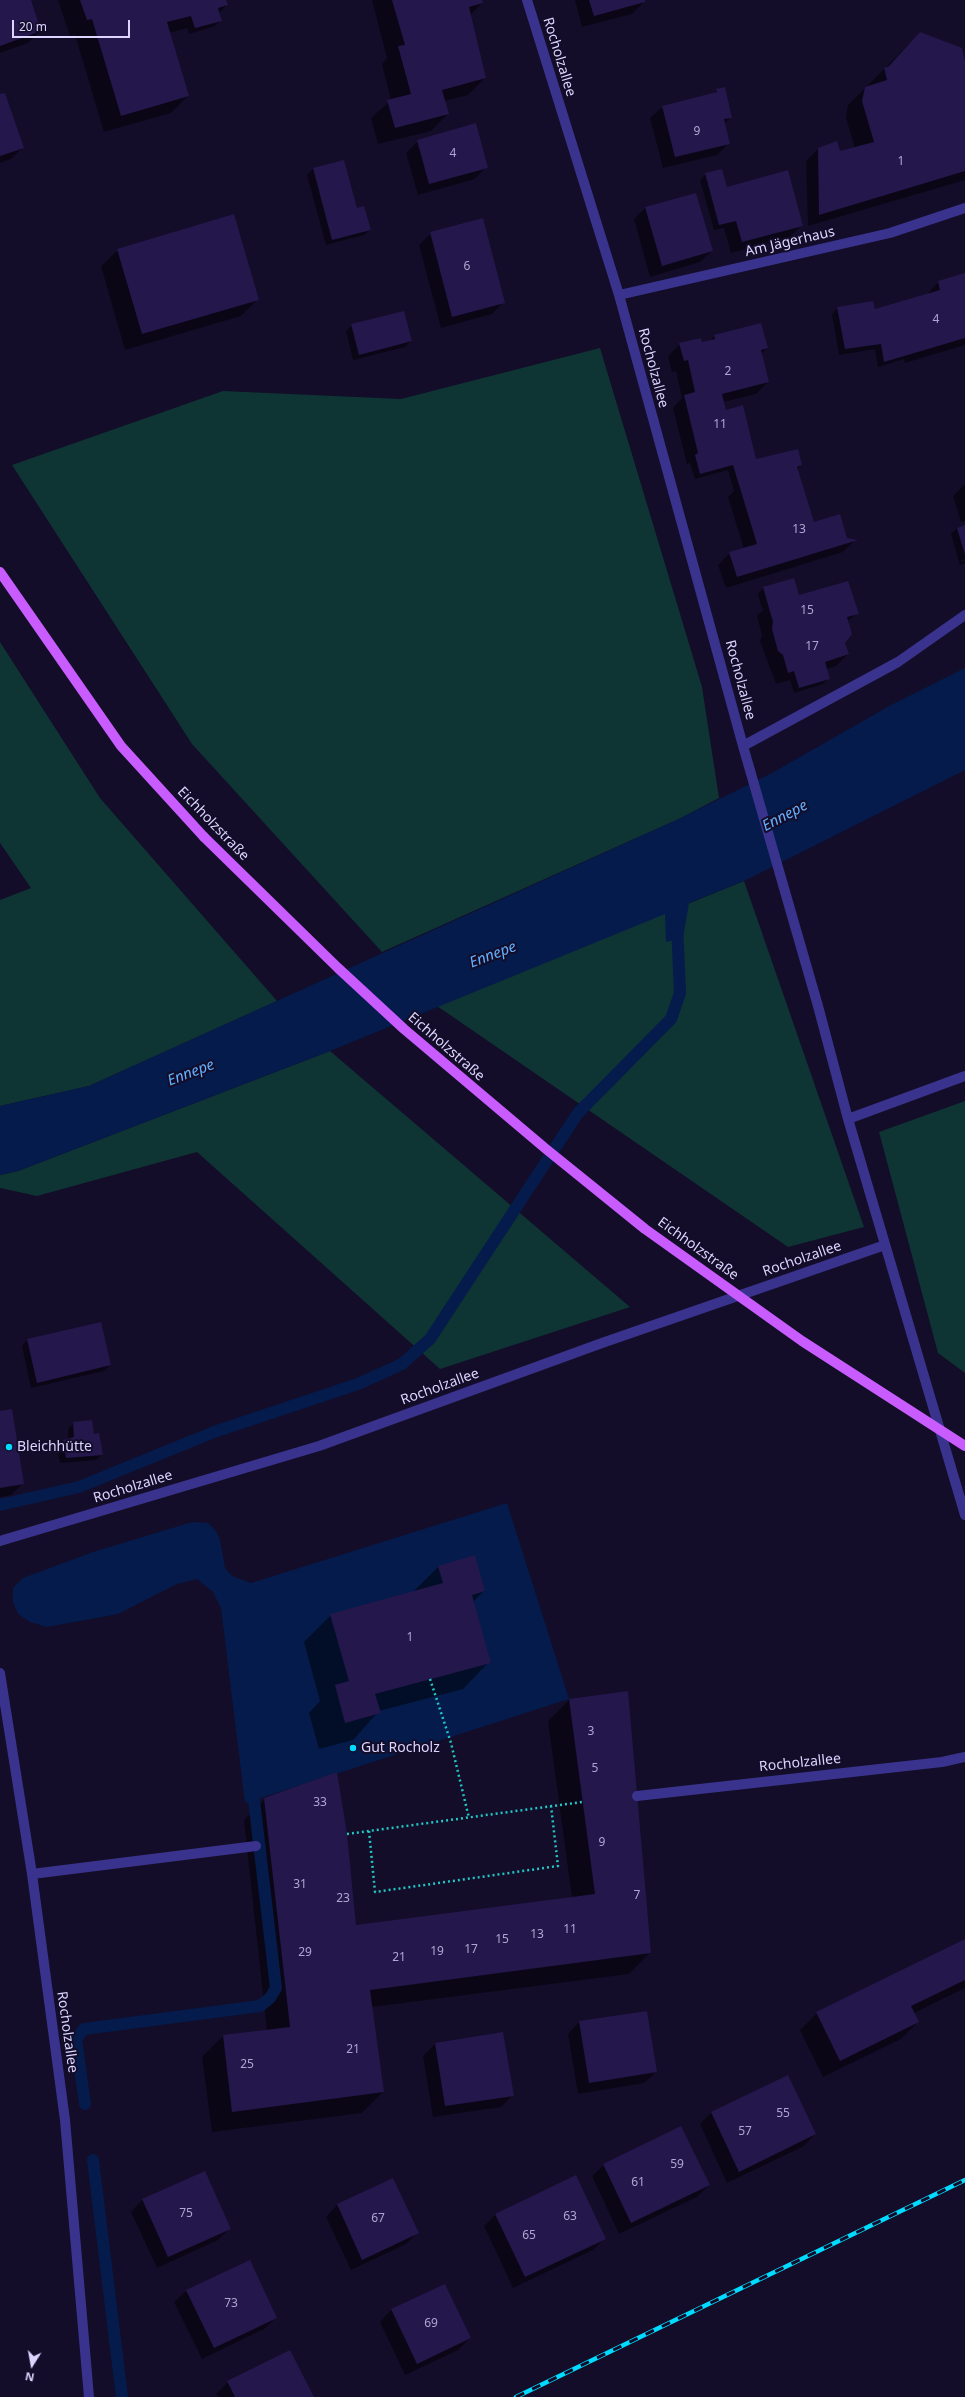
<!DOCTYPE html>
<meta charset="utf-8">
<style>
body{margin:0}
#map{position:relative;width:965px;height:2397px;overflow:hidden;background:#130d29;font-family:"Noto Sans",sans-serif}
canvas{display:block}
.north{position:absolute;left:12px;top:2345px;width:40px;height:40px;-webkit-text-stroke:3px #130d29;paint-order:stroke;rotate:191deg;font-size:11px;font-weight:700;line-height:16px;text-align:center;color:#dcd5ff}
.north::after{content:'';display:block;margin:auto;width:14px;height:18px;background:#dcd5ff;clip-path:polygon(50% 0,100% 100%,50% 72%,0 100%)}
.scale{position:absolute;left:12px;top:20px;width:118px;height:18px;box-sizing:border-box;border:2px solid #dcd5ff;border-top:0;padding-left:5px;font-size:12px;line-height:14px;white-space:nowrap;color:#dcd5ff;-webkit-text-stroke:3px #130d29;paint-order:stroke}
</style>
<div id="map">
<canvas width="965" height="2397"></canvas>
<div class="north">N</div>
<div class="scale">20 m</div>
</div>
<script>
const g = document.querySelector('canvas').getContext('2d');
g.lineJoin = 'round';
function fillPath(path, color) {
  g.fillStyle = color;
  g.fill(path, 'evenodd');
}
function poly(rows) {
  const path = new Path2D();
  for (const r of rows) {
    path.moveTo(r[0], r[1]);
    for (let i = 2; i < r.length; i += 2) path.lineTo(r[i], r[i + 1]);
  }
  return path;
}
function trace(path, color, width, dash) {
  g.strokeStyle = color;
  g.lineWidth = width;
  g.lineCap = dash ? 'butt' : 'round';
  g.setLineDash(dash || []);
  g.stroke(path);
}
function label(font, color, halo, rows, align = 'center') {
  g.font = font + ' "Noto Sans",sans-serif';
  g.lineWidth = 4;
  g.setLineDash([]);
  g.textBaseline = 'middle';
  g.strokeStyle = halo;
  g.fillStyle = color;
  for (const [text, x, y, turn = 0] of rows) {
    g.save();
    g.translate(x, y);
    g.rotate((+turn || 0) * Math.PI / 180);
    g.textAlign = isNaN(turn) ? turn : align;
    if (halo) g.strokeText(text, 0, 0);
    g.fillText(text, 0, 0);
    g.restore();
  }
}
fillPath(poly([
 [600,348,702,687,719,798,681,818,382,952,192,744,12,465,223,391,401,399],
 [0,642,100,798,277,1001,89,1086,0,1106,0,900,31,888,0,843],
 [744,881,864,1227,788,1247,437,1006],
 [330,1051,630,1307,440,1369,197,1152,37,1196,0,1188,0,1175,18,1171],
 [965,1101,965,1373,938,1353,879,1132]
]), '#0f3434');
fillPath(poly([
 [965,668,965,770,744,881,689,903,683,938,666,942,665,914,330,1051,18,1171,0,1175,0,1106,89,1086,681,818,772,773,891,705],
 [507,1503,569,1699,245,1803,221,1608,213,1592,197,1579,177,1584,118,1614,47,1627,30,1622,18,1614,13,1602,13,1588,23,1578,93,1552,192,1522,208,1523,216,1531,220,1540,225,1568,232,1576,251,1583]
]), '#051b4b');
fillPath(poly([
 [0,0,30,0,40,31,28,43,0,53],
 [58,0,225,0,227,5,219,13,220,21,215,26,189,34,187,28,169,33,188,96,171,113,104,132,75,35,70,36],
 [372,0,481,0,482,3,470,15,485,78,468,95,445,101,448,114,431,131,378,144,371,118,391,100,382,64,387,58],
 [575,0,644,0,644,2,632,14,582,27],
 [920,33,965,65,965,180,808,226,806,161,818,149,840,152,855,148,846,118,848,105],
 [717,90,731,117,724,124,729,143,717,155,663,168,650,118,662,107,713,94],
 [0,95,23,147,11,159,0,163],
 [418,141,486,167,475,179,418,195,406,153],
 [343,162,356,210,370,230,364,235,326,245,307,175,313,169],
 [706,174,726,189,802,225,790,237,731,253,724,228,714,230,700,180],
 [645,208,712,251,700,262,650,277,634,219],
 [431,233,504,302,492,314,441,328,419,245],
 [118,250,258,299,241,316,125,350,101,266],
 [965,274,965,345,905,363,904,359,878,367,875,349,839,355,832,314,838,308,874,310,927,295,938,282],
 [352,325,411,341,405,347,353,360,346,331],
 [714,336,767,348,761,354,768,382,756,394,723,402,725,411,756,460,801,465,797,470,813,523,854,541,843,552,726,588,718,565,730,553,744,549,728,497,734,491,728,470,695,479,690,463,687,464,673,408,682,398,676,371,672,372,668,356,680,344,702,344,709,342],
 [965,484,965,521,961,522,953,496],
 [965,526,965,559,961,560,961,562,965,561,965,563,960,565,951,534,957,528],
 [763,588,857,614,847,621,844,643,848,654,836,666,826,669,829,678,823,684,794,693,790,680,776,684,760,641,762,635,757,616,765,608,762,609,758,594],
 [27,1340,110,1365,104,1371,31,1388,22,1346],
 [0,1412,23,1483,11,1495,0,1497],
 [74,1423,102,1455,96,1460,60,1463,57,1447,63,1441,68,1440,68,1429],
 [439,1566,484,1591,473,1602,489,1662,463,1689,379,1711,353,1740,319,1749,309,1713,320,1701,304,1642,331,1615,413,1592],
 [569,1700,650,1953,629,1974,372,2007,383,2092,362,2113,212,2132,202,2057,223,2036,267,2031,244,1820,265,1799,355,1926,572,1898,548,1721],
 [965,1941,965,1988,914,2013,918,2022,901,2039,823,2077,800,2030,817,2013],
 [646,2012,656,2072,644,2083,578,2094,568,2034,579,2022],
 [502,2033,513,2095,501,2107,433,2117,423,2056,435,2044],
 [787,2077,815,2134,804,2146,727,2183,700,2124,711,2113],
 [604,2165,709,2185,697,2197,619,2234,592,2176],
 [204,2172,230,2228,218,2240,157,2268,131,2212,142,2200],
 [392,2179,417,2233,406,2244,351,2270,326,2217,337,2205],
 [495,2215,605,2238,593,2250,513,2288,484,2226],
 [249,2261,276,2318,264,2329,202,2359,174,2302,186,2291],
 [445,2285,470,2338,458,2350,405,2375,380,2322,391,2310],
 [228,2382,313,2397,218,2397,216,2394]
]), '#0007');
trace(poly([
 [0,1505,79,1487,214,1432,358,1384,402,1364,430,1339,578,1113,671,1019,680,993,677,925],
 [85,2104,76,2039,84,2029,260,2006,270,1998,276,1988,254,1800],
 [93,2160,122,2397]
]), '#051b4b', 12);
fillPath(poly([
 [0,0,31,0,41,31,0,46],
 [80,0,226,0,228,5,218,8,222,21,195,28,191,16,167,22,189,96,121,116,92,19,87,20],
 [392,0,482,0,483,3,469,7,486,78,442,90,449,114,395,128,387,100,411,94,398,46,405,45],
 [589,0,645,0,645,2,594,16],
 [920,32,962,48,965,61,965,171,819,215,818,148,837,141,840,151,874,142,862,101,865,87,887,80,884,68,889,66],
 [725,87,732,118,724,119,730,144,675,157,662,106,717,92,716,89],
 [5,93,24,148,0,156,0,94],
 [476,123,488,168,429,184,417,140],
 [344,160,357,208,364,206,371,230,332,240,313,168],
 [722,169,727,187,788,170,803,226,742,242,736,221,719,225,705,173],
 [696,193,713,251,662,266,645,207],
 [234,214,259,300,142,334,117,249],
 [483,218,505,303,452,317,430,232],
 [965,273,965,338,884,362,881,344,845,349,837,307,873,301,875,309,940,290,938,281],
 [404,311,412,341,359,355,351,324],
 [761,323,768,348,761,350,769,382,722,394,726,410,743,405,756,459,798,449,802,465,797,467,814,522,840,514,847,538,858,540,737,577,729,552,757,544,733,465,700,474,695,455,698,453,684,395,695,392,688,360,684,361,679,343,701,338,702,342,715,339,714,335],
 [965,525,965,555,957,528],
 [794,578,799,595,848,581,859,614,847,617,852,634,845,643,849,654,825,662,830,679,799,688,794,671,788,673,783,655,778,651,772,629,773,622,763,587],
 [101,1322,111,1365,37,1383,27,1339],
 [12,1409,24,1484,0,1488,0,1411],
 [92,1420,94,1434,99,1433,103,1455,66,1458,63,1440,74,1437,73,1422],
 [475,1555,485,1591,472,1595,491,1663,375,1694,381,1713,345,1723,335,1685,349,1681,330,1614,443,1583,438,1566],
 [628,1691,651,1953,370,1990,384,2092,232,2112,223,2035,290,2027,264,1798,337,1772,347,1834,356,1925,595,1894,569,1699],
 [965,1939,965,1980,911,2006,919,2022,840,2061,816,2012],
 [647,2011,657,2072,589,2083,579,2021],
 [503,2032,514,2096,445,2106,435,2043],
 [788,2075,816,2134,739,2172,711,2112],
 [681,2126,710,2185,631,2223,603,2164],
 [205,2171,231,2229,168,2257,142,2199],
 [576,2175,606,2239,525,2277,495,2214],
 [393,2178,419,2233,362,2260,337,2204],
 [250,2260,277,2318,214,2348,186,2290],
 [445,2284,471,2338,417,2364,391,2309],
 [290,2350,314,2397,235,2397,227,2381]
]), '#24174c');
trace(poly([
 [430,1679,451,1743,469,1818],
 [369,1831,375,1892,558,1866,551,1806],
 [347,1834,582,1802]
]), '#22c6c3', 2.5, [2, 3]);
trace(poly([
 [527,0,619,295,743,746,818,1006,848,1119,965,1515],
 [619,295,890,233,965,208],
 [743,746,898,662,965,615],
 [848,1119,965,1076],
 [0,1541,319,1446,602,1343,885,1245],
 [0,1673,32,1874,65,2120,89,2397],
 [637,1796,942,1762,965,1757],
 [32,1874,256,1846]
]), '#3a338d', 10);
trace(poly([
 [0,572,121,746,204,837]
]), '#c95cff', 10);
const rail = poly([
 [516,2397,965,2180]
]);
trace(rail, '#01dbff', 4.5);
trace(rail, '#130d29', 3, [9]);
trace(poly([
 [204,837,338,968,404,1029,546,1149,645,1229,802,1341,965,1446]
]), '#c95cff', 10);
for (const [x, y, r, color] of [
 [9,1447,4,"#01dbff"],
 [353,1748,4,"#01dbff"]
]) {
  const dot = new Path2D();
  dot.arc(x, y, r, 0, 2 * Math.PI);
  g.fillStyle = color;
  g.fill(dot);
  trace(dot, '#130d29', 1.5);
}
label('12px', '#aea6d2', null, [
 ["9",697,132],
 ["4",453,154],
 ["1",901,162],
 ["6",467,267],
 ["4",936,320],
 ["2",728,372],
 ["11",720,425],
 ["13",799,530],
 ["15",807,611],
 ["17",812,647],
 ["1",410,1638],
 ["3",591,1732],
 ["5",595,1769],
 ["33",320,1803],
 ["9",602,1843],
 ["31",300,1885],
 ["7",637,1896],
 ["23",343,1899],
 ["11",570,1930],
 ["13",537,1935],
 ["15",502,1940],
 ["17",471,1950],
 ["19",437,1952],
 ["29",305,1953],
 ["21",399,1958],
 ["21",353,2050],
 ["25",247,2065],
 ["55",783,2114],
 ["57",745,2132],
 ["59",677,2165],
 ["61",638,2183],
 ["75",186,2214],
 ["63",570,2217],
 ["67",378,2219],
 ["65",529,2236],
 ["73",231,2304],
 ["69",431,2324]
]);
label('14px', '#dcd5ff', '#130d29', [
 ["Rocholzallee",559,57,73],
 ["Am Jägerhaus",790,242,-13],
 ["Rocholzallee",653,368,75],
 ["Rocholzallee",740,680,75],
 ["Eichholzstraße",213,824,46],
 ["Eichholzstraße",446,1047,41],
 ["Eichholzstraße",698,1249,36],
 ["Rocholzallee",802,1259,-19],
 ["Rocholzallee",440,1387,-20],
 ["Rocholzallee",133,1487,-17],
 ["Rocholzallee",800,1763,-6],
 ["Rocholzallee",67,2032,82]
]);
label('14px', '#dcd5ff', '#130d29', [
 ["Bleichhütte",17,1447],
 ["Gut Rocholz",361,1748]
], 'left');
label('italic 15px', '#63b0ff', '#130d29', [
 ["Ennepe",785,816,-28],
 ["Ennepe",493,955,-21],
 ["Ennepe",191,1073,-21]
]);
</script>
